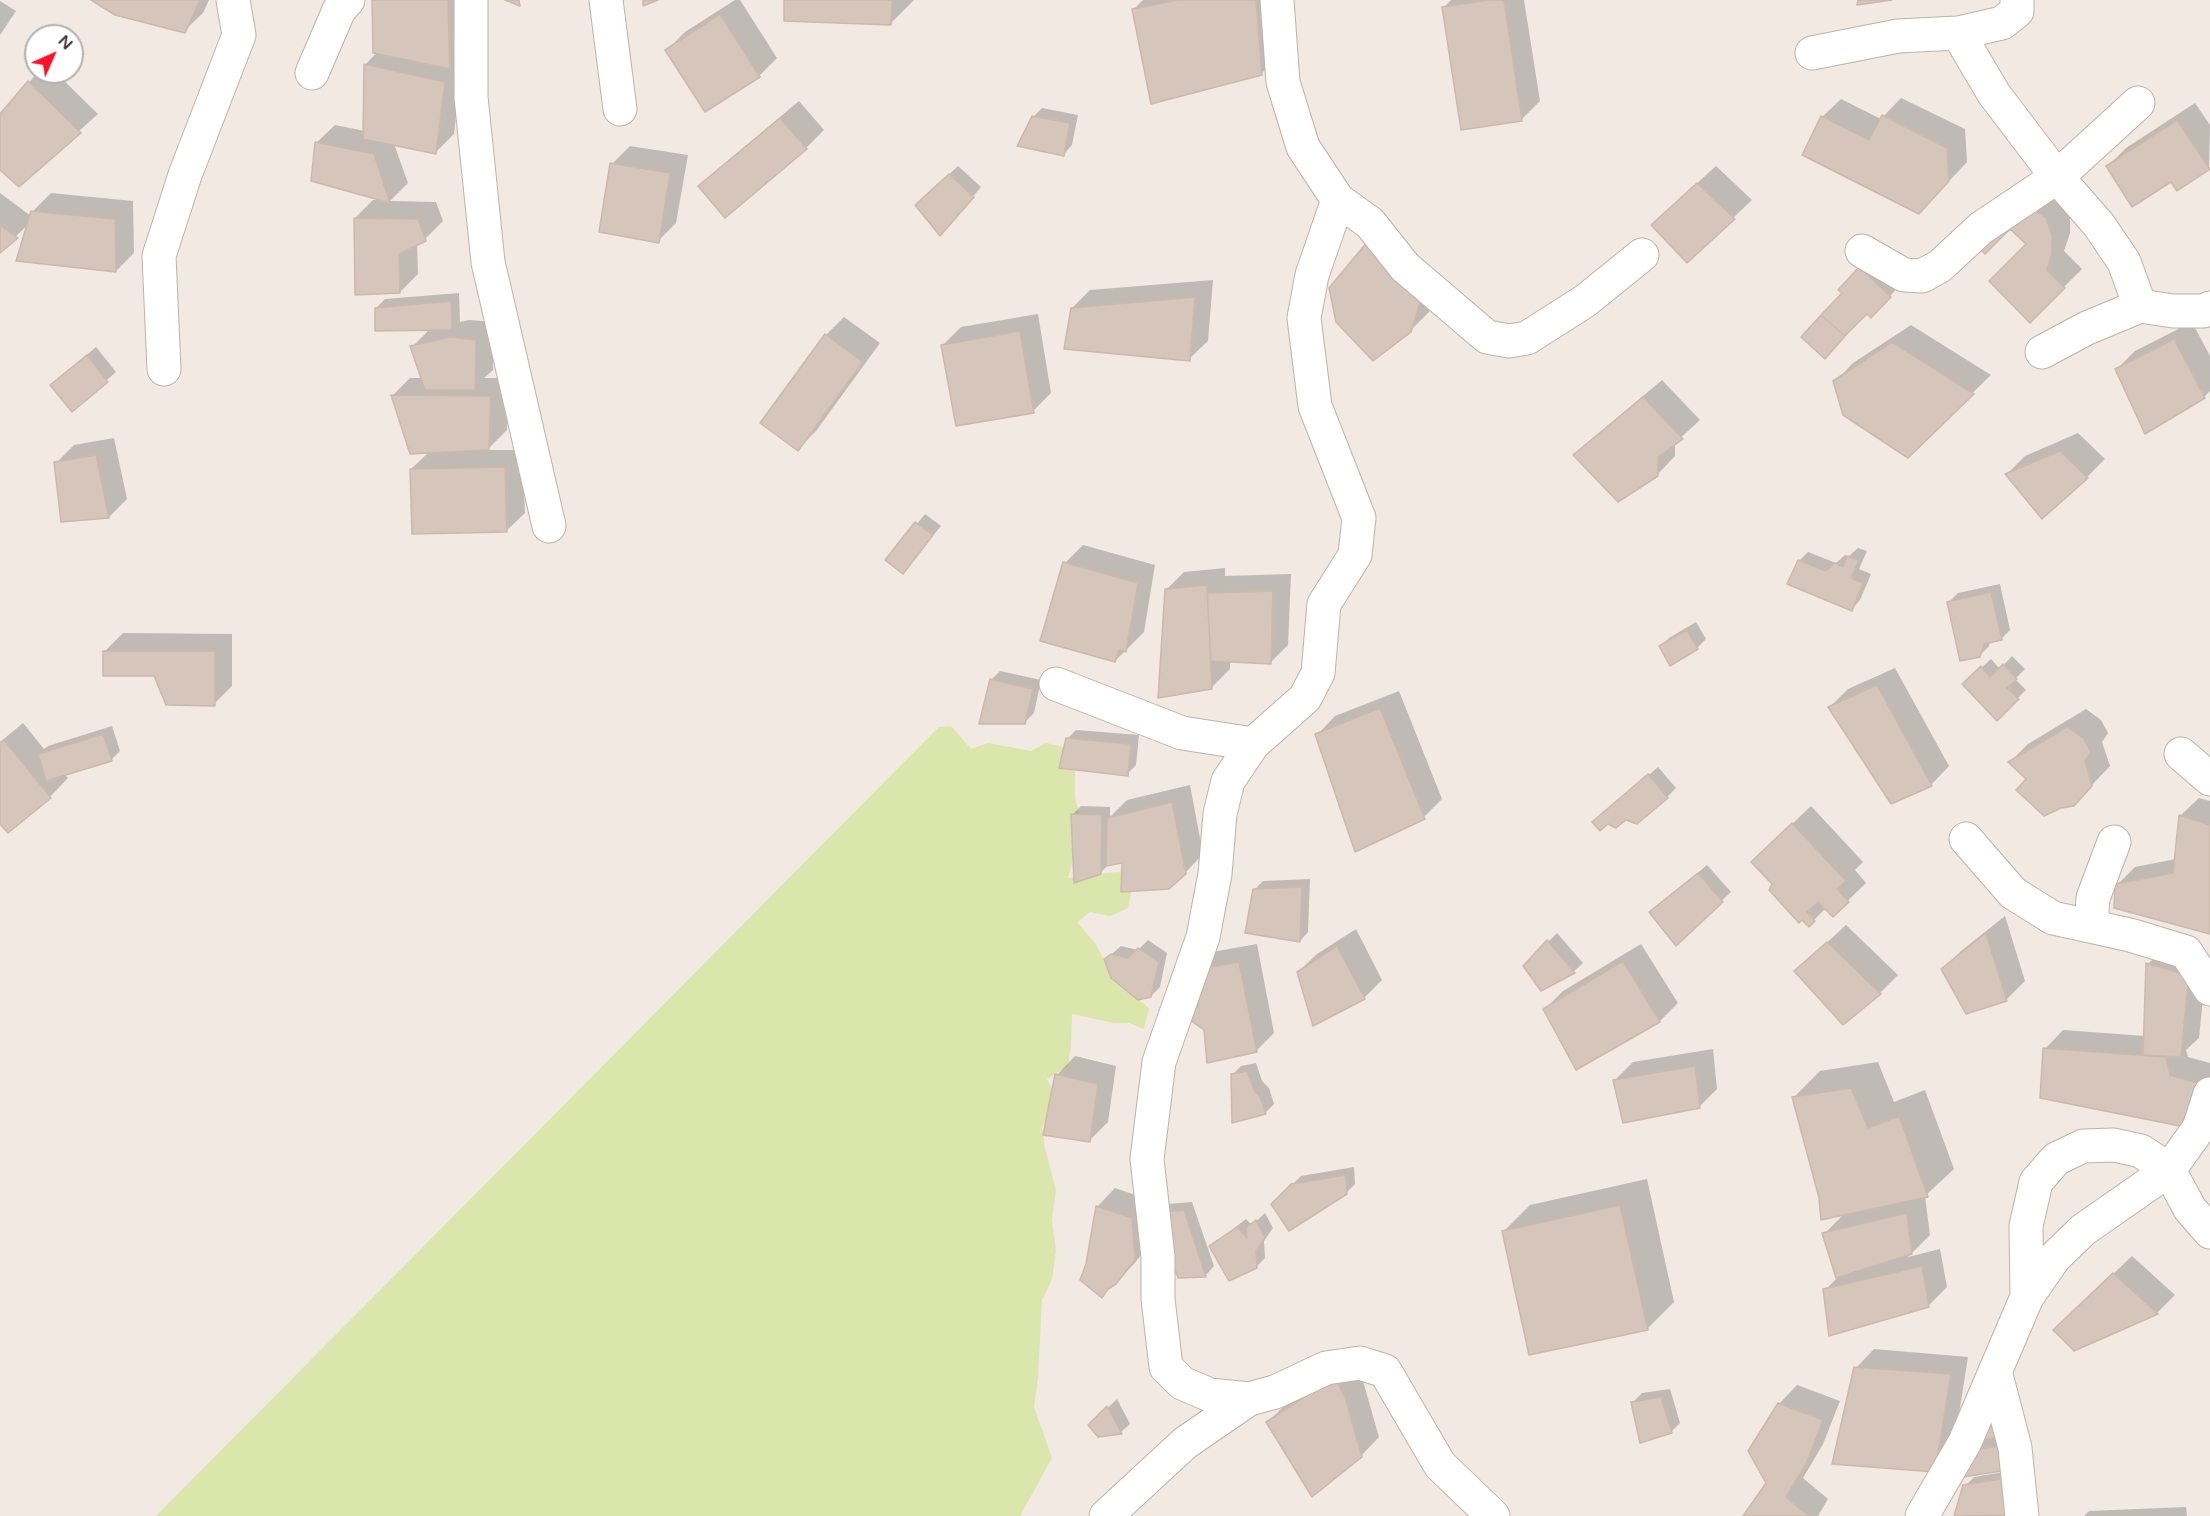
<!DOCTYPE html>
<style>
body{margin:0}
#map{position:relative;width:2210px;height:1516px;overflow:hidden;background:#f1e9e2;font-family:"Varela Round",sans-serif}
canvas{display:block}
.north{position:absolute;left:24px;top:24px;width:60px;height:60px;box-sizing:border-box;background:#fff;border:2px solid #b4b0ad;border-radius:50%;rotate:45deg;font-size:16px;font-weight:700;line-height:24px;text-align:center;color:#433933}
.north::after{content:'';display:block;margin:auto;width:21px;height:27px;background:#f91228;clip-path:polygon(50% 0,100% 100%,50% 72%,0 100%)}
</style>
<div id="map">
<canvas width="2210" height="1516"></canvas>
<div class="north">N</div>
</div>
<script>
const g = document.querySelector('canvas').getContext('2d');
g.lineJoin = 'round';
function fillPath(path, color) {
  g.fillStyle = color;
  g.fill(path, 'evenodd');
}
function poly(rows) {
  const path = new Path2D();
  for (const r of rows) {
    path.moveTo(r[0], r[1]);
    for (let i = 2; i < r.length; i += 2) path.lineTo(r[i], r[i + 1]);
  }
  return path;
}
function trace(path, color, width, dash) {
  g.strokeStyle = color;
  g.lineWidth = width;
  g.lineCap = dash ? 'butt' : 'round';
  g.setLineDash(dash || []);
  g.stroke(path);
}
fillPath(poly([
 [951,726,971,749,988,743,1031,751,1046,743,1069,748,1075,772,1075,797,1082,825,1068,878,1125,871,1132,887,1128,908,1110,916,1090,912,1077,922,1094,942,1104,959,1111,978,1149,1008,1144,1029,1129,1023,1114,1023,1072,1014,1071,1046,1068,1066,1047,1079,1058,1102,1042,1127,1045,1148,1056,1190,1052,1220,1056,1251,1052,1279,1042,1300,1038,1378,1034,1407,1052,1458,1020,1516,156,1516,939,727]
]), '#dae6ab');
fillPath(poly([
 [94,0,209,0,203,13,184,31],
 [373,0,467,0,468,49,454,63,462,64,454,134,436,152,394,144,408,183,390,201,436,202,443,221,425,239,417,243,418,274,400,292,355,218,373,200,383,200,316,143,335,125,365,131,366,64,377,52],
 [735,0,740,0,777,58,759,76,667,50,685,32],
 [786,0,914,0,890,24],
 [1143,0,1284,0,1288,47,1261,74,1133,10],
 [1451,0,1524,0,1540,101,1522,119,1444,7],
 [0,1,16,11,0,35],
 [38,72,55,72,98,114,19,185,0,168,0,116],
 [1901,98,1965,129,1967,162,1937,194,1822,117,1841,99,1881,119],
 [799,101,824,130,806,148,700,187,718,169],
 [2195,103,2210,125,2209,168,2108,166,2126,148],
 [1042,108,1078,115,1072,145,1064,154,1033,117],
 [630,146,688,155,676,223,658,241,612,164],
 [958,166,981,187,949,225,926,196],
 [1716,166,1752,200,1687,261,1671,207],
 [2048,189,2070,217,2070,233,2064,251,2082,269,2030,321,2028,244,2010,226],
 [0,193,31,216,32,212,51,193,133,201,134,253,116,271,28,225,0,251],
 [1868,259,1898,287,1880,308,1844,293],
 [1213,280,1208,341,1189,359,1072,308,1090,290],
 [1437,284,1429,312,1410,331,1338,321],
 [459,293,460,322,469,320,493,322,493,370,484,378,508,378,507,430,487,450,522,450,525,513,506,531,411,469,429,452,392,396,410,378,422,378,412,347,430,329,376,308,385,299],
 [1038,314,1051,393,1033,411,943,345,961,327],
 [844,317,880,343,816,431,798,449,826,335],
 [2192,322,2210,356,2210,391,2204,397,2117,369,2135,351],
 [1911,325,1991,375,1907,456,1835,382,1853,363],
 [96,347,116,372,72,410,52,385],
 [1662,380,1700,420,1675,443,1675,456,1657,475,1575,456,1593,438],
 [2078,433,2105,459,2087,477,2007,474,2025,456],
 [114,438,127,499,109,517,56,463,74,445],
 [925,514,941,526,903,572,887,560],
 [1083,545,1155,565,1144,632,1115,661,1065,563],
 [1858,548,1867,551,1859,569,1871,574,1860,600,1852,609,1799,561,1808,552,1836,563,1845,555,1849,556],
 [1225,568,1225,576,1291,574,1288,645,1270,663,1230,661,1230,669,1212,687,1166,590,1184,572],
 [2000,584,2010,630,2001,639,1990,641,1989,646,1980,655,1949,602,1958,593],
 [1696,622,1706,639,1697,648,1661,646,1669,638],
 [123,633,232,634,232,686,214,704,105,651],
 [2012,656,2025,669,2015,679,2026,690,1997,718,1964,684,1991,659,2000,669],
 [1895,668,1949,766,1931,785,1892,802,1830,707,1848,689],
 [1000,671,1041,680,1034,713,1025,722,991,680],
 [1399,691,1442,799,1424,817,1317,735,1335,716],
 [2086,709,2101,720,2108,733,2102,742,2110,766,2074,804,2028,779,2010,762,2028,744],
 [23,723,44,749,48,746,112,726,120,751,111,760,64,774,68,778,50,797,8,831,0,821,0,742],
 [1076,730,1139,735,1136,765,1127,774,1067,739],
 [1658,767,1676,788,1667,797,1637,822,1603,814],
 [1190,785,1203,854,1185,873,1124,861,1109,864,1100,873,1072,815,1081,806,1110,807,1110,817,1127,800],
 [2199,798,2210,801,2210,932,2117,885,2135,867,2176,859,2180,816],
 [1811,806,1863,862,1855,870,1866,883,1833,915,1826,908,1809,925,1771,844],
 [1707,865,1731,892,1676,944,1651,912],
 [1310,879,1308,932,1300,941,1254,890,1263,881],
 [2005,916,2025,981,2007,999,1967,1012,1942,969,1961,951],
 [1846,925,1898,975,1880,993,1796,971],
 [1356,929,1382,980,1364,998,1298,972,1317,954],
 [1557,933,1583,963,1574,971,1542,989,1525,966],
 [1148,940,1167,953,1160,987,1151,996,1106,959,1121,946,1138,950],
 [1257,944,1274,1033,1256,1051,1205,1029,1179,1011,1212,952],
 [1641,944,1678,1003,1660,1021,1577,1068,1545,1009,1563,991],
 [2166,946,2207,958,2199,1038,2186,1050,2188,1057,2210,1063,2210,1112,2045,1049,2063,1030,2145,1036,2148,964],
 [1713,1049,1717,1089,1699,1107,1615,1080,1633,1062],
 [1075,1056,1116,1066,1108,1122,1090,1140,1057,1075],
 [1878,1062,1894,1102,1925,1090,1954,1169,1925,1196,1930,1235,1908,1257,1940,1249,1947,1287,1928,1306,1825,1290,1838,1277,1824,1234,1845,1213,1821,1198,1793,1098,1820,1071],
 [1256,1063,1262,1081,1269,1088,1274,1104,1265,1113,1232,1075,1241,1066],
 [1354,1167,1355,1184,1346,1193,1273,1204,1301,1176],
 [1647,1179,1674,1302,1647,1329,1504,1231,1530,1205],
 [1115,1188,1150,1200,1153,1240,1134,1264,1102,1296,1097,1207],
 [1192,1202,1214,1266,1206,1275,1179,1276,1167,1204],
 [1265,1213,1273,1228,1264,1241,1265,1258,1256,1267,1211,1246,1246,1219,1252,1225],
 [2132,1256,2175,1295,2157,1313,2075,1349,2073,1312],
 [1874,1349,1968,1357,1953,1452,1935,1470,1856,1368],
 [1353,1361,1363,1381,1379,1437,1361,1456,1268,1422,1286,1404],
 [1797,1385,1840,1401,1823,1444,1803,1478,1828,1499,1818,1516,1744,1516,1768,1483,1779,1404],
 [1670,1389,1680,1423,1671,1432,1633,1402,1642,1393],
 [1117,1399,1130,1424,1121,1432,1099,1436,1090,1425],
 [1998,1416,2016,1459,1975,1449,1986,1438],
 [2022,1469,2020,1516,1956,1516,1965,1486,1974,1477],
 [2186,1507,2187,1516,2084,1516,2089,1511]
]), '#0003');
const building = poly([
 [91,0,200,0,185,33,115,15,91,0],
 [372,0,448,0,450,69,373,53,372,0],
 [505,0,519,0,520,6,505,0],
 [643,0,658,0,643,6,643,0],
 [784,0,892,0,891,25,784,21,784,0],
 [1178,0,1256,0,1262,75,1151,104,1132,9,1178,0],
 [1489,0,1504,0,1522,121,1461,130,1442,7,1489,0],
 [1858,0,1892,0,1857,5,1858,0],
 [720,14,760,77,705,112,665,50,720,14],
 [364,64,445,82,436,154,363,139,364,64],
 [28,81,81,133,19,187,0,170,0,114,28,81],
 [1882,115,1947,148,1949,181,1919,214,1802,155,1821,116,1869,140,1882,115],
 [1032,116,1070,123,1064,156,1017,146,1032,116],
 [780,118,807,149,725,218,698,186,780,118],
 [2177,120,2210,169,2177,191,2171,182,2132,207,2106,166,2177,120],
 [315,142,374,154,390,203,311,181,315,142],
 [610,163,670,173,659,243,599,232,610,163],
 [949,174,974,197,940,236,915,205,949,174],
 [1697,183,1735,219,1687,263,1651,225,1697,183],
 [2030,207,2046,218,2052,235,2052,253,2047,270,2065,288,2030,323,1989,281,2026,244,2010,229,1985,254,1979,248,2030,207],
 [31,211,115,219,116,272,16,261,31,211],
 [354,218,418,219,426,241,399,254,400,293,355,295,354,218],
 [0,225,18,238,0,253,0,225],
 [1368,241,1420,303,1411,332,1373,361,1336,322,1329,288,1368,241],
 [1859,267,1891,297,1871,318,1867,314,1845,336,1821,315,1842,293,1838,290,1859,267],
 [1195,297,1190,361,1064,349,1071,308,1195,297],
 [451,301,452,330,375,331,375,308,451,301],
 [1821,315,1845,336,1825,359,1801,337,1821,315],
 [1020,331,1034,413,956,426,941,345,1020,331],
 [825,334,863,362,798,451,760,423,825,334],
 [450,337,476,340,475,390,425,390,410,346,450,337],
 [2174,339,2205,398,2145,434,2115,369,2174,339],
 [1892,342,1974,394,1908,458,1843,415,1833,381,1892,342],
 [87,355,108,382,72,412,50,385,87,355],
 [391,395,491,396,489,450,410,454,391,395],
 [1643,397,1683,439,1658,457,1658,476,1618,502,1573,455,1643,397],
 [2060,451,2088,478,2042,519,2005,474,2060,451],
 [96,455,109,518,61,522,54,462,96,455],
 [505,467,507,532,412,534,410,469,505,467],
 [915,522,933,535,903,574,885,560,915,522],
 [1847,556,1859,560,1851,578,1863,583,1852,611,1787,584,1798,560,1826,571,1835,563,1843,567,1847,556],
 [1063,562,1138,583,1126,652,1119,650,1115,662,1040,641,1063,562],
 [1207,585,1212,689,1158,698,1165,589,1207,585],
 [1273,591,1271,664,1211,661,1207,593,1273,591],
 [1991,592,2002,640,1984,644,1980,657,1960,661,1947,602,1991,592],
 [1687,630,1698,649,1670,666,1659,646,1687,630],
 [103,651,215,651,215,706,166,705,154,676,103,676,103,651],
 [2003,664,2017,679,2007,688,2019,699,1997,721,1962,684,1981,666,1990,677,2003,664],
 [990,679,1033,689,1025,724,979,724,990,679],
 [1877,685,1932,786,1891,804,1828,707,1877,685],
 [1380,708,1425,819,1355,852,1315,734,1380,708],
 [2067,727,2083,738,2091,752,2085,761,2092,786,2074,806,2061,808,2044,816,2016,790,2026,779,2008,762,2067,727],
 [103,734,112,761,46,781,38,754,103,734],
 [1066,738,1131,744,1128,776,1059,768,1066,738],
 [4,740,51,798,8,833,0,824,0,743,4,740],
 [1648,774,1668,798,1637,824,1626,820,1616,828,1608,824,1600,831,1592,822,1648,774],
 [1172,802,1186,874,1169,889,1121,892,1122,863,1106,866,1107,818,1172,802],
 [1071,814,1102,815,1101,874,1074,883,1071,814],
 [2179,815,2210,825,2210,934,2114,908,2115,884,2173,873,2179,815],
 [1792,823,1846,881,1837,889,1849,902,1833,917,1818,902,1807,912,1815,921,1809,927,1802,920,1799,923,1769,890,1772,884,1751,862,1792,823],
 [1698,873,1723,902,1676,946,1649,912,1698,873],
 [1302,887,1300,942,1245,933,1253,889,1302,887],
 [1986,933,2007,1001,1966,1014,1941,969,1986,933],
 [1547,940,1575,973,1541,991,1523,966,1547,940],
 [1827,942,1881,994,1843,1025,1794,971,1827,942],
 [1337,946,1365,999,1313,1026,1297,972,1337,946],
 [1138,948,1159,962,1151,997,1138,1000,1111,978,1104,959,1111,954,1128,958,1138,948],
 [1623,961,1660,1022,1576,1070,1543,1009,1623,961],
 [1239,962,1257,1052,1207,1063,1204,1030,1177,1011,1198,1007,1193,970,1239,962],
 [2146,963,2189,976,2181,1057,2143,1055,2146,963],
 [2043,1048,2166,1057,2170,1075,2198,1083,2195,1129,2040,1098,2043,1048],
 [1695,1066,1700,1108,1623,1123,1613,1080,1695,1066],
 [1247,1071,1254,1090,1260,1097,1266,1114,1232,1123,1231,1074,1247,1071],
 [1055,1074,1098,1084,1090,1142,1043,1135,1055,1074],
 [1851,1088,1868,1128,1899,1116,1928,1197,1821,1220,1819,1198,1792,1097,1851,1088],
 [1346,1175,1347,1194,1289,1231,1271,1204,1291,1184,1346,1175],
 [1620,1205,1648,1330,1529,1355,1502,1231,1620,1205],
 [1096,1206,1132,1218,1135,1260,1116,1284,1108,1289,1102,1298,1080,1280,1086,1264,1096,1206],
 [1184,1210,1206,1277,1178,1278,1156,1213,1184,1210],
 [1907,1213,1912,1254,1836,1278,1822,1233,1907,1213],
 [1256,1220,1265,1238,1256,1251,1257,1268,1229,1281,1209,1246,1237,1227,1247,1238,1246,1228,1256,1220],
 [1922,1266,1929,1307,1829,1336,1823,1289,1922,1266],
 [2113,1273,2158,1314,2074,1351,2053,1330,2113,1273],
 [1854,1367,1951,1374,1935,1472,1832,1464,1854,1367],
 [1335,1377,1346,1400,1362,1457,1312,1497,1266,1422,1335,1377],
 [1661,1397,1672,1433,1640,1443,1631,1402,1661,1397],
 [1778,1403,1823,1420,1806,1464,1786,1497,1809,1516,1743,1516,1766,1483,1748,1451,1778,1403],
 [1107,1406,1122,1434,1098,1437,1088,1425,1107,1406],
 [1997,1415,2006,1437,1981,1440,1997,1415],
 [2003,1446,2008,1470,1963,1477,1974,1449,2003,1446],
 [2013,1477,2013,1515,1954,1516,1963,1485,2013,1477]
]);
fillPath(building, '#d6c5bb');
trace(building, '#cdb8ab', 1.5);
const minor = poly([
 [471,0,471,97,488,262,549,526],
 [606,0,620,109],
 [1277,0,1283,82,1303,147,1338,200,1312,275,1304,318,1315,406,1359,518,1355,555,1324,604,1318,673,1305,698,1253,744,1228,781,1220,814,1215,874,1203,937,1159,1062,1147,1159,1158,1257,1158,1299,1166,1367,1182,1383,1210,1395,1249,1399,1275,1392,1326,1368,1360,1363,1385,1371,1440,1465,1493,1516],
 [1958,33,2002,23,2017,11,2017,0],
 [1812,53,1898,36,1958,33,1994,94,2057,177,2099,225,2124,262,2140,306],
 [312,73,339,10,348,0],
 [1338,200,1370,223,1405,267,1487,337,1509,341,1527,338,1585,301,1642,255],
 [1862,251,1904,275,1922,276,1940,266,1981,228,2057,177,2138,103],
 [2042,352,2087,328,2140,306,2173,311,2204,311,2210,308],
 [164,369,159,256,185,175,239,35,233,0],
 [1056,684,1182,733,1253,744],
 [2181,754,2210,779],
 [1966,839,2013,893,2053,918,2130,935,2186,952,2210,989],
 [2091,926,2093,898,2114,842],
 [2027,1297,2026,1226,2036,1182,2056,1159,2083,1146,2114,1145,2141,1151,2169,1170,2190,1209,2210,1232],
 [1995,1371,2015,1448,2022,1516],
 [1106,1516,1185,1443,1249,1399],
 [1922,1516,1965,1442,2027,1297,2054,1258,2083,1230,2169,1170,2199,1128,2210,1094]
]);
trace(minor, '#bfb2a8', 35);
trace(minor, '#fff', 33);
</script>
